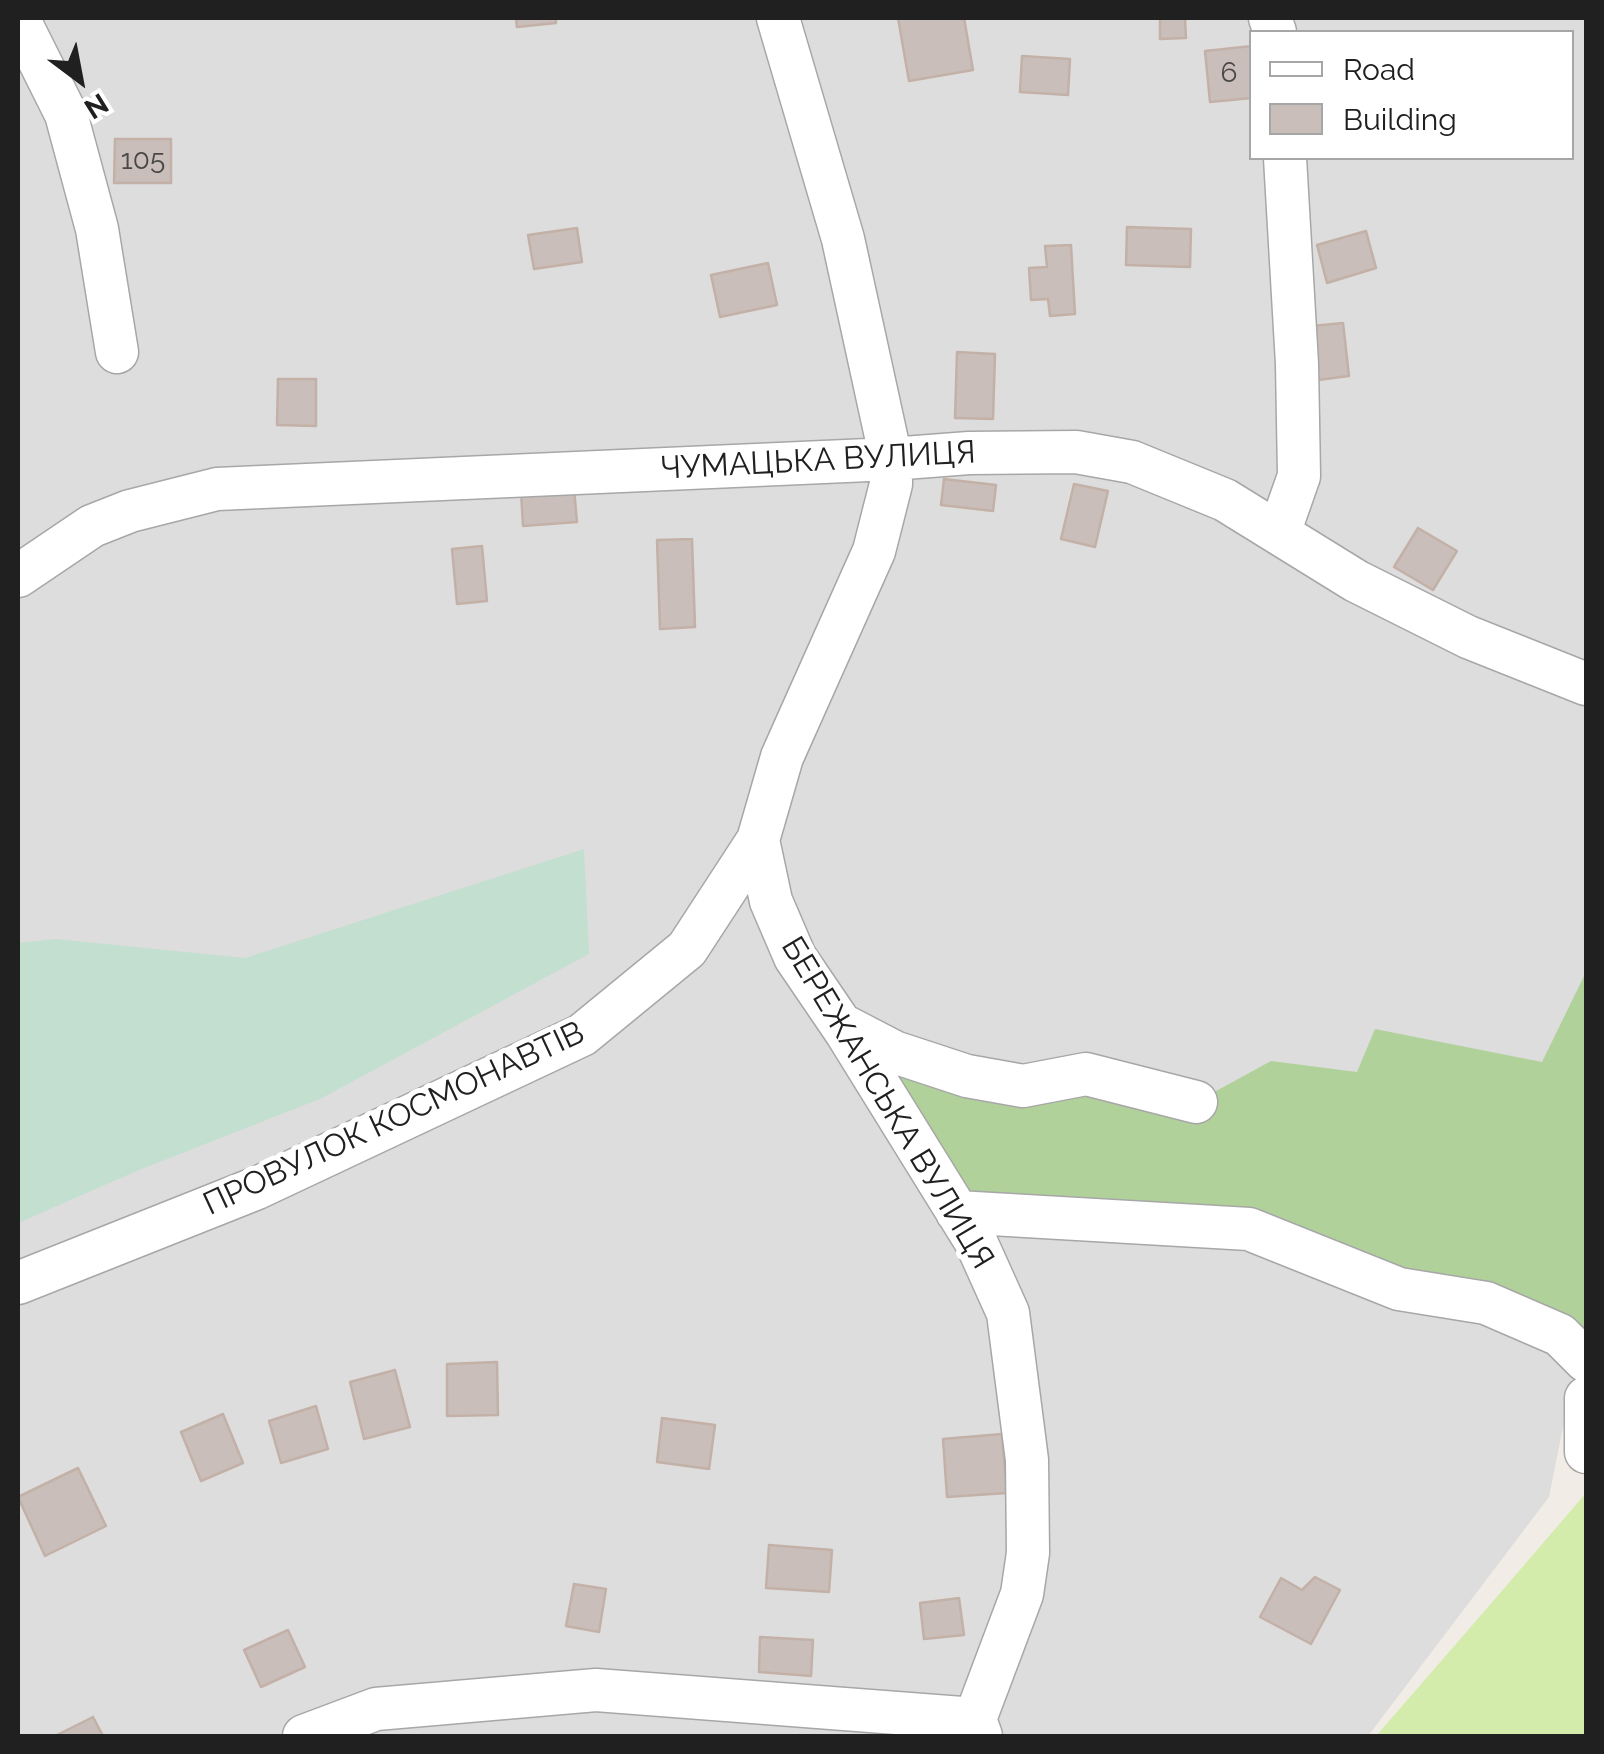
<!DOCTYPE html>
<meta charset="utf-8">
<style>
body{margin:0}
#map{position:relative;width:1604px;height:1754px;overflow:hidden;background:#f1ece6;font-family:Raleway,sans-serif}
canvas{display:block}
.frame{position:absolute;inset:0;border:20px solid #202020;pointer-events:none}
.legend{position:absolute;left:1249px;top:30px;width:325px;height:130px;box-sizing:border-box;background:#fff;border:2px solid #a6a6a6;margin:0;padding:12px 18px;list-style:none;font-size:30px;color:#202020}
.legend li{display:flex;align-items:center;gap:20px;height:50px}
.legend b{width:50px;border:2px solid #a6a6a6}
.north{position:absolute;left:30px;top:30px;width:100px;height:100px;-webkit-text-stroke:8px #fff;paint-order:stroke;rotate:148deg;font-size:28px;font-weight:700;line-height:40px;text-align:center;color:#202020}
.north::after{content:'';display:block;margin:auto;width:35px;height:45px;background:#202020;clip-path:polygon(50% 0,100% 100%,50% 72%,0 100%)}
</style>
<div id="map">
<canvas width="1604" height="1754"></canvas>
<div class="frame"></div>
<ul class="legend">
<li><b style="height:12px;background:#fff"></b>Road</li>
<li><b style="height:28px;background:#c9beb9"></b>Building</li>
</ul>
<div class="north">N</div>
</div>
<script>
const g = document.querySelector('canvas').getContext('2d');
g.lineJoin = 'round';
function fillPath(path, color) {
  g.fillStyle = color;
  g.fill(path, 'evenodd');
}
function poly(rows) {
  const path = new Path2D();
  for (const r of rows) {
    path.moveTo(r[0], r[1]);
    for (let i = 2; i < r.length; i += 2) path.lineTo(r[i], r[i + 1]);
  }
  return path;
}
function trace(path, color, width, dash) {
  g.strokeStyle = color;
  g.lineWidth = width;
  g.lineCap = dash ? 'butt' : 'round';
  g.setLineDash(dash || []);
  g.stroke(path);
}
function label(font, color, halo, rows, align = 'center') {
  g.font = font + ' Raleway,sans-serif';
  g.lineWidth = 10;
  g.setLineDash([]);
  g.textBaseline = 'middle';
  g.strokeStyle = halo;
  g.fillStyle = color;
  for (const [text, x, y, turn = 0] of rows) {
    g.save();
    g.translate(x, y);
    g.rotate((+turn || 0) * Math.PI / 180);
    g.textAlign = isNaN(turn) ? turn : align;
    if (halo) g.strokeText(text, 0, 0);
    g.fillText(text, 0, 0);
    g.restore();
  }
}
fillPath(poly([
 [18,18,1586,18,1586,1312,1549,1497,1368,1736,18,1736],
 [1252,32,1572,32,1572,158,1252,158]
]), '#dedddd');
fillPath(poly([
 [1586,1493,1586,1736,1376,1736,1482,1614]
]), '#d3ecab');
fillPath(poly([
 [1586,972,1586,1361,1249,1229,957,1212,839,1023,894,1052,1196,1102,1271,1061,1357,1072,1375,1029,1542,1062]
]), '#b1d19a');
fillPath(poly([
 [584,849,589,954,320,1099,139,1170,18,1223,18,943,56,939,245,958]
]), '#c3dfcf');
const building = poly([
 [516,18,556,18,556,23,517,27,516,18],
 [898,18,964,18,973,70,909,81,898,18],
 [1160,18,1185,18,1186,38,1160,39,1160,18],
 [1252,46,1252,98,1210,102,1205,51,1252,46],
 [1022,56,1070,59,1068,95,1020,92,1022,56],
 [115,139,171,139,171,183,114,183,115,139],
 [1127,227,1191,229,1190,267,1126,265,1127,227],
 [577,228,582,262,534,269,528,235,577,228],
 [1366,231,1376,268,1327,283,1317,245,1366,231],
 [1071,245,1075,314,1050,316,1048,299,1031,300,1029,268,1047,267,1045,246,1071,245],
 [768,263,777,305,720,317,711,275,768,263],
 [1343,323,1349,376,1318,380,1312,326,1343,323],
 [957,352,995,354,993,419,955,418,957,352],
 [278,379,316,379,316,426,277,425,278,379],
 [944,479,996,485,993,511,941,505,944,479],
 [1074,484,1108,491,1095,547,1061,539,1074,484],
 [574,488,577,522,523,526,521,492,574,488],
 [1418,528,1457,551,1433,590,1394,567,1418,528],
 [692,539,695,627,660,629,657,540,692,539],
 [482,546,487,601,457,604,452,549,482,546],
 [497,1362,498,1415,447,1416,447,1364,497,1362],
 [395,1370,410,1427,364,1439,350,1382,395,1370],
 [316,1406,328,1449,281,1463,269,1421,316,1406],
 [223,1414,243,1463,201,1481,181,1432,223,1414],
 [662,1418,715,1425,709,1469,657,1462,662,1418],
 [1002,1434,1007,1493,947,1497,943,1439,1002,1434],
 [78,1468,106,1526,45,1556,18,1497,78,1468],
 [769,1545,832,1550,829,1592,766,1588,769,1545],
 [1315,1577,1340,1590,1311,1644,1260,1617,1281,1578,1302,1590,1315,1577],
 [574,1584,606,1589,599,1632,566,1626,574,1584],
 [959,1598,964,1635,924,1639,920,1603,959,1598],
 [288,1630,305,1667,261,1687,244,1650,288,1630],
 [760,1637,813,1640,811,1676,759,1672,760,1637],
 [93,1717,103,1736,55,1736,93,1717]
]);
fillPath(building, '#c9beb9');
trace(building, '#c3b1a8', 2.5);
const minor = poly([
 [18,18,66,114,97,229,117,352],
 [778,18,843,239,891,459,891,484,874,551,782,757,758,840,771,901,795,957,846,1032,976,1242,1008,1313,1027,1460,1028,1553,1022,1594,975,1719,981,1736],
 [1270,18,1275,32],
 [1279,533,1299,476,1297,364,1285,158],
 [18,576,92,526,130,511,217,489,891,459,969,453,1076,452,1132,462,1225,500,1356,581,1468,637,1586,684],
 [844,1026,894,1052,967,1076,1023,1086,1086,1074,1196,1102],
 [957,1212,1249,1229,1399,1289,1486,1303,1560,1335,1586,1361],
 [18,1283,257,1188,582,1035,687,949,758,840],
 [1586,1398,1586,1452],
 [304,1736,376,1709,596,1690,975,1719]
]);
trace(minor, '#a7a7a7', 45);
trace(minor, '#fff', 42);
label('28px', '#4a4846', null, [
 ["6",1229,74],
 ["105",143,161]
]);
label('32px', '#202020', '#fff', [
 ["ЧУМАЦЬКА ВУЛИЦЯ",818,461,-3],
 ["БЕРЕЖАНСЬКА ВУЛИЦЯ",887,1103,59],
 ["ПРОВУЛОК КОСМОНАВТІВ",394,1119,-25]
]);
</script>
